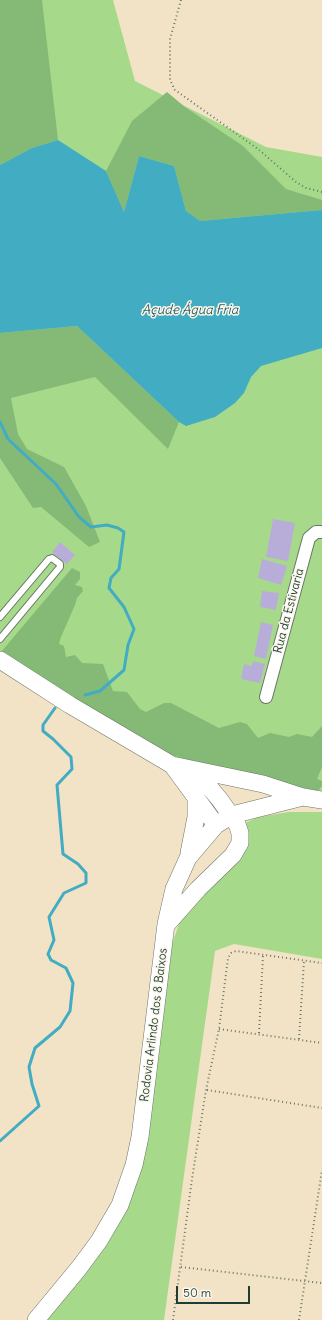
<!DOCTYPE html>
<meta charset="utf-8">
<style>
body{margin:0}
#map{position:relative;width:322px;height:1320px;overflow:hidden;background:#f2e3c7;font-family:Delius,sans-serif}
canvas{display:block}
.scale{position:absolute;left:176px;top:1286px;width:74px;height:18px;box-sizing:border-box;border:2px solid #1f3d34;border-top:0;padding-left:5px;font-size:12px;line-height:14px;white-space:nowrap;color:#1f3d34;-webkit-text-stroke:3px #fbf7ec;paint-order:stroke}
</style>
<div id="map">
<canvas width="322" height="1320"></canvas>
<div class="scale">50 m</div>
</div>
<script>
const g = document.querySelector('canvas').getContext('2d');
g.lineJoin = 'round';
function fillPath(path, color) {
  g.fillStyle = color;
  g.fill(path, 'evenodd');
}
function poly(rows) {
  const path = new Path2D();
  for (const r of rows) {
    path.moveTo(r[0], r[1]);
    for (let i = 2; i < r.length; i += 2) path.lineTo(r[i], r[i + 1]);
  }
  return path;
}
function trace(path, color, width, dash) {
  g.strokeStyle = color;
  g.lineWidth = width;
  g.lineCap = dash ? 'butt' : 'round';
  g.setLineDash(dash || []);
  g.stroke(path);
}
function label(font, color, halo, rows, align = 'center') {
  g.font = font + ' Delius,sans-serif';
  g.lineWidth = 3;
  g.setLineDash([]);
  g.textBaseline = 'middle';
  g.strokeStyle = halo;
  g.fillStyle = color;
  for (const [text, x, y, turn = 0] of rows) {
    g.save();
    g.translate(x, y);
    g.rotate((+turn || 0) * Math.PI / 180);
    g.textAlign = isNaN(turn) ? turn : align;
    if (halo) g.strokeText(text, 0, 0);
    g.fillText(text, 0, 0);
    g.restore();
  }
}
fillPath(poly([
 [0,0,113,0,135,81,266,147,322,157,322,797,164,754,0,651],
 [289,812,322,812,322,959,234,944,215,951,164,1320,44,1320,112,1233,171,947,181,918,245,823,258,817]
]), '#a6da8a');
fillPath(poly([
 [0,0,42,0,58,140,32,148,0,165],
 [167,92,185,107,243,146,286,189,322,200,322,210,200,221,186,211,174,166,139,156,124,212,106,171,132,121],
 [77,326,179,422,168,449,95,377,11,398,18,434,27,449,64,467,86,506,100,542,89,547,41,507,33,508,0,458,0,333],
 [72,568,80,572,80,579,75,585,82,587,83,591,77,598,75,605,61,637,59,644,64,646,66,657,75,655,82,663,103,664,113,691,127,692,140,709,146,712,164,703,171,703,219,728,240,722,247,724,258,738,270,733,289,737,297,734,312,737,322,726,322,767,317,779,322,781,322,786,318,791,243,774,164,753,1,652]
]), '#84ba76');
fillPath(poly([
 [58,140,106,171,124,212,139,156,174,166,186,211,200,221,322,210,322,348,261,366,251,377,244,393,235,403,215,417,186,426,179,422,77,326,0,333,0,165,32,148]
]), '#42acc2');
trace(poly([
 [0,422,8,439,56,484,79,517,91,527,107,525,118,528,124,532,119,569,111,578,109,588,124,607,134,629,128,645,124,670,100,691,85,695],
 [0,1141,39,1106,32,1084,29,1067,35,1048,60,1027,70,1011,73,983,66,968,51,960,48,954,54,940,49,917,64,893,86,883,86,873,78,864,63,854,57,785,72,769,71,757,53,739,43,731,43,725,55,708]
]), '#42acc2', 3);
fillPath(poly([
 [273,519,295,523,288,561,266,557],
 [60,542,75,555,67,564,52,552],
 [262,559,287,566,281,585,258,578],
 [262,591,279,593,276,610,260,607],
 [261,622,273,625,266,659,254,656],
 [253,661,265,664,260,683,241,679,244,664,252,666]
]), '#b8add9');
const service = poly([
 [0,617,49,559,52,558,60,564,60,567,0,639]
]);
const minor = poly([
 [266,697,309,538,316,532,322,532]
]);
const secondary = poly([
 [0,660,70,705,172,765,263,784,303,797],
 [172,765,216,825],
 [189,853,196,817,196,796],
 [167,924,198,889,233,855,240,843,240,833,237,824,220,800,196,771],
 [36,1320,79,1268,99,1241,120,1205,134,1165,140,1137,166,924,174,889,188,858,216,825,232,815,303,797,322,800]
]);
trace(service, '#697767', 8);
trace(minor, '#697767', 14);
trace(secondary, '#697767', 18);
trace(poly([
 [181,0,170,39,170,80,175,90,258,149,296,182,306,188,322,192],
 [219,1029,322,1043],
 [259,1033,263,955],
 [299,1039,304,961],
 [207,1090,322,1108],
 [181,1267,322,1283],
 [173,1320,192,1179,206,1090,219,1029,228,958,231,953,236,951,322,963],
 [299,1320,322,1170]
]), '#697767', 2, [1, 3]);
trace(service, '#fff', 6);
trace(minor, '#fff', 12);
trace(secondary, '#fff', 17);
label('12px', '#1f3d34', '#fbf7ec', [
 ["Rua da Estivaria",289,611,-75],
 ["Rodovia Arlindo dos 8 Baixos",154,1025,-83]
]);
label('italic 13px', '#2a5e5f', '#fbf7ec', [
 ["Açude Água Fria",190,310]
]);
</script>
